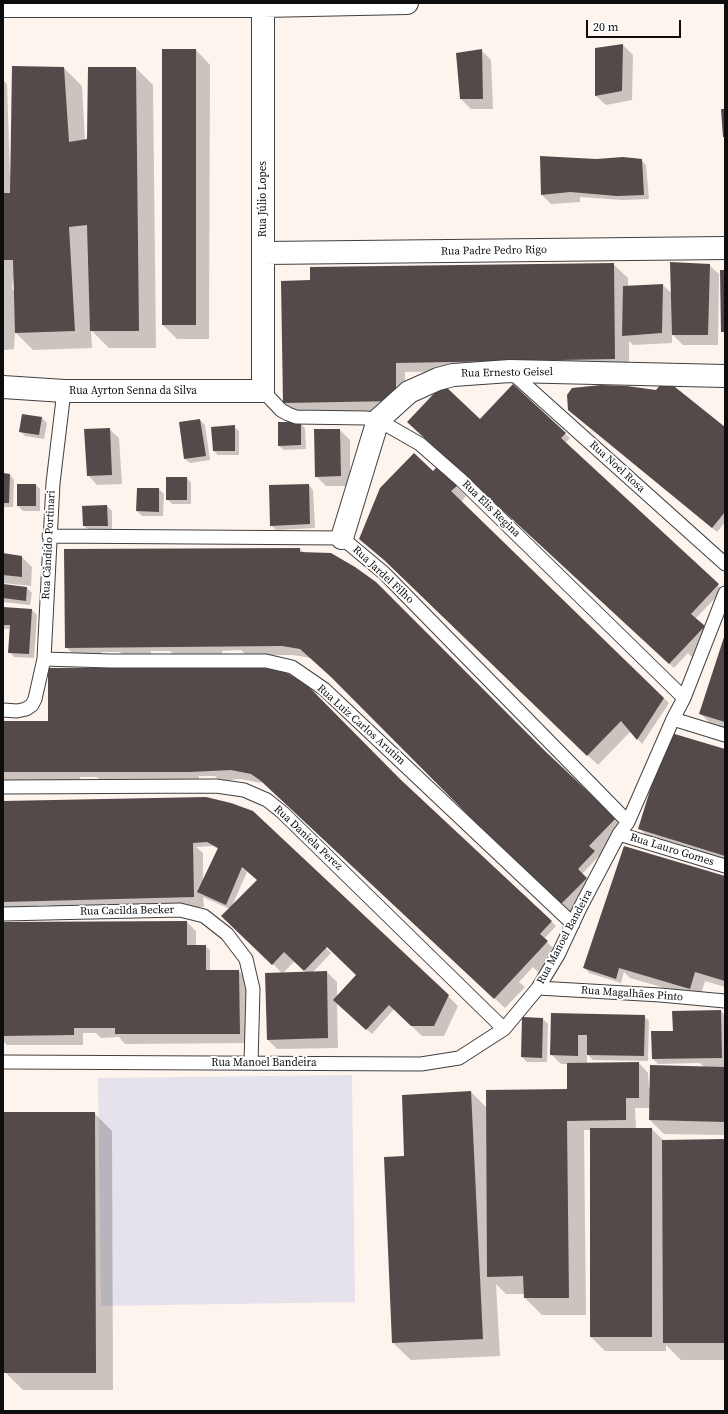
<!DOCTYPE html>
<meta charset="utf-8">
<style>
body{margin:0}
#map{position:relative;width:728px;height:1414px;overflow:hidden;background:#fef4ee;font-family:"Source Serif 4",serif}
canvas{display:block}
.frame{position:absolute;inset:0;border:4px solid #0d0d0d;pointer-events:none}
.scale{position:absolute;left:586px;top:20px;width:95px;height:18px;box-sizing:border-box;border:2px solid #0d0d0d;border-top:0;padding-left:5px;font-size:12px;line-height:14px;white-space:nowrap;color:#0d0d0d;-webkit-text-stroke:3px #fff;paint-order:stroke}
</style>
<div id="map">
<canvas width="728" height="1414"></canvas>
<div class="frame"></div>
<div class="scale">20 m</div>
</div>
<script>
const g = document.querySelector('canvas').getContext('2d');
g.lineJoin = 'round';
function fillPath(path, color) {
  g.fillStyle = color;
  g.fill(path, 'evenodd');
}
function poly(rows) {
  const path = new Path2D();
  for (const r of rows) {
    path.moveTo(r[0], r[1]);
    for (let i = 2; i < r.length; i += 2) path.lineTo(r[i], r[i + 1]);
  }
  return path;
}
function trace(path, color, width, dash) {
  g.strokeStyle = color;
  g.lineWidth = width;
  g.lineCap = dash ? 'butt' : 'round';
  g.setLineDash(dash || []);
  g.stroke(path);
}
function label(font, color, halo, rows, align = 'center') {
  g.font = font + ' "Source Serif 4",serif';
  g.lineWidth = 4;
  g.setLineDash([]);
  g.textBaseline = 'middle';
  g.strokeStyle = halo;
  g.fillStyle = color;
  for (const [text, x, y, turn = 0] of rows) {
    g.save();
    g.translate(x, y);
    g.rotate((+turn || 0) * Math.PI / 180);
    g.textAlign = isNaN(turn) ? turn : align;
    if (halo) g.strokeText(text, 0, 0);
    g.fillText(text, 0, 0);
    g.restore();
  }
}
fillPath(poly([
 [352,1075,355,1302,101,1306,98,1078]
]), '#e6e2eb');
fillPath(poly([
 [623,45,633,55,632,100,606,105,596,96,596,49],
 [163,50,196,50,210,65,209,339,177,339,163,325],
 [481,50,491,60,493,109,471,109,461,99],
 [64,68,82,86,85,141,88,140,136,68,153,85,156,348,109,348,91,330,92,348,33,350,15,332,14,349,3,350,3,80,7,84,10,176,12,176],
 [13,278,15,278,15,292,12,289],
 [596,160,641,160,646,165,649,199,623,200,580,197,580,202,551,204,542,195],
 [613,264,628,278,628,287,663,285,672,294,709,265,719,274,718,345,683,345,672,334,672,343,633,345,629,341,629,373,573,370,405,372,406,411,294,413,284,403,282,282],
 [42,418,47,423,44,439,25,436,20,431],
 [200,420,205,425,210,460,190,463,185,459],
 [480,420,565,434,570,438,565,443,723,590,695,619,714,637,693,658,688,653,674,668,579,580],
 [300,423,305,428,306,449,284,450,279,446],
 [234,427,239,431,239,455,218,455,213,450],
 [109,429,119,438,122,484,97,485,88,475],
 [725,429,725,522,717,532,622,454],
 [340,430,350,440,350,486,326,486,316,476],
 [433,472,456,486,466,496,461,502,669,703,642,744,631,731,598,765,395,569,360,539],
 [3,474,10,475,14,480,13,507,3,507],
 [187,478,191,483,191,504,172,504,167,499],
 [36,485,40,489,40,511,23,511,18,506],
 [309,485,313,490,315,528,276,530,271,525],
 [138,489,159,489,164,494,163,516,142,516,137,511],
 [107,506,112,511,112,530,89,530,84,526],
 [300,549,563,769,625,828,582,874,596,888,571,913,487,833,339,683,311,658,293,655,246,655,241,650,222,651,222,656,175,656,170,651,151,651,151,656,125,657,120,652,102,652,102,657,76,657,66,647],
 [3,554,22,557,32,567,31,586,3,583],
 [3,585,27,588,32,593,30,605,3,602],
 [3,608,32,610,37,615,34,658,14,657,10,652,11,629,3,629],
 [725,636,725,728,710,723,700,713],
 [3,722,401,781,556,926,544,939,557,952,538,972,533,967,519,982,525,987,505,1008,262,782,261,783,241,779,220,781,215,776,199,776,199,781,102,782,97,777,80,777,80,782,3,782],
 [725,750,725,862,649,838,640,829],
 [206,798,448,996,458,1006,444,1036,422,1036,394,1009,372,1034,337,1003,338,1048,277,1049,268,1040,282,973,223,916,230,909,203,897,204,907,56,910,50,905,39,905,39,911,3,911,3,802],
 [213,846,218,849,203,881,203,853,196,847],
 [244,866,258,880,232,906,247,872,243,868],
 [322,942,361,979,337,997,337,982,327,972,312,973,331,953,321,943],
 [295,961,307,973,283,973],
 [725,877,725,987,705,981,700,998,630,978,624,972,621,983,589,973,585,968],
 [3,922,187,922,196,931,196,946,205,946,210,950,210,971,239,971,249,981,249,1043,125,1044,119,1037,101,1038,96,1033,83,1033,83,1045,7,1045,3,1041],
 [721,1011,725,1015,725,1135,664,1134,650,1120,650,1108,635,1108,636,1129,652,1129,664,1141,725,1140,725,1360,681,1360,666,1345,666,1351,605,1351,591,1337,591,1130,584,1130,586,1315,542,1315,525,1298,525,1294,506,1294,496,1284,500,1356,411,1360,393,1343,406,1157,471,1092,487,1108,568,1090,568,1064,561,1064,551,1054,552,1014,644,1016,649,1021,648,1061,593,1060,587,1054,587,1064,639,1063,648,1073,649,1088,650,1088,704,1067,700,1063,658,1064,653,1059,674,1032],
 [523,1018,543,1019,548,1024,547,1062,527,1062,522,1057],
 [3,1113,94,1113,112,1131,113,1390,23,1390,5,1372]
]), '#0003');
fillPath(poly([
 [623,44,622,91,595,96,595,48],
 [162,49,196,49,196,325,162,325],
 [482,49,483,99,460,99,456,53],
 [12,66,64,67,69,142,87,139,88,67,136,67,139,331,90,331,87,225,69,227,75,331,15,333,13,260,3,260,3,193,10,193],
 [721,109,725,109,725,137,723,137],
 [540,156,596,159,623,157,642,159,644,195,617,196,570,192,541,195],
 [670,262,710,264,708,335,672,335],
 [614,263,615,359,396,363,396,401,283,403,281,281,310,280,310,267],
 [720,270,725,270,725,332,721,332],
 [663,284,662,333,622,336,623,286],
 [665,379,725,427,725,512,712,528,568,410,567,395,572,388,601,385,627,386,656,390],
 [443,384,480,419,513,384,566,433,561,438,719,584,691,614,705,626,669,664,407,422],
 [22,414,42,417,39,435,19,432],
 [200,419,206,456,184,459,179,422],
 [278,422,301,422,301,445,278,446],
 [235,425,235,451,213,451,211,427],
 [110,428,112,475,87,476,84,429],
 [314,429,340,429,341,476,315,477],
 [414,453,433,471,437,467,457,486,451,491,664,698,637,740,621,721,587,756,384,560,359,539,380,488],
 [3,473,10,474,9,503,3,503],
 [166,477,187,477,187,500,166,500],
 [17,484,36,484,36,506,17,506],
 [309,484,310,524,270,526,269,485],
 [137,488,159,488,159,512,136,511],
 [107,505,108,526,83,526,82,506],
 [300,548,300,552,331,553,355,567,376,582,545,751,616,818,589,846,595,851,578,869,587,878,561,904,492,839,331,677,300,649,282,646,65,648,64,549],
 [3,553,22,556,22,577,3,575],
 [3,584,27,587,26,601,3,598],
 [3,607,32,609,29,654,8,653,10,625,3,625],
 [725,634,725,722,699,714],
 [259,667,285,672,301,681,311,689,400,779,552,921,540,934,548,941,494,999,261,781,251,774,231,770,190,772,3,772,3,721,48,721,48,668],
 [668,732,725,749,725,856,638,829],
 [206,797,231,803,253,811,449,995,434,1026,411,1026,389,1005,366,1030,333,1000,356,975,327,947,304,971,284,952,272,965,221,916,257,880,242,867,226,905,197,892,218,848,207,842,193,843,194,897,3,902,3,801],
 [624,846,725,876,725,981,695,972,690,989,619,968,616,979,583,968],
 [187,921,187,945,206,945,206,970,239,970,240,1034,115,1034,115,1028,74,1028,74,1035,3,1036,3,922],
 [327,971,328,1038,267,1040,265,973],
 [721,1010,722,1058,652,1059,651,1031,673,1031,672,1011],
 [551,1013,645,1015,644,1056,587,1055,587,1035,578,1035,578,1056,550,1055],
 [522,1017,543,1018,542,1058,521,1057],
 [639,1062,639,1098,626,1098,626,1120,567,1121,569,1298,524,1298,523,1276,487,1277,486,1090,567,1089,567,1063],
 [650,1065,725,1067,725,1122,649,1120],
 [471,1091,483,1339,392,1343,384,1157,404,1156,402,1095],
 [3,1112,95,1112,96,1373,4,1373],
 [590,1128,652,1128,652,1337,590,1337],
 [725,1139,725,1343,663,1343,662,1140]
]), '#554a4a');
const service = poly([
 [510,371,725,564],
 [263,391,281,410,288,414,296,417,366,418,378,420,420,444,461,480,684,698],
 [49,536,342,538,384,573,628,822],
 [44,659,110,661,266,661,292,667,324,689,573,924],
 [3,710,17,711,26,709,32,705,35,699,44,659,53,483,64,391],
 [673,719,725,735],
 [3,787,216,786,244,790,267,800,282,812,504,1029],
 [619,834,725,866],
 [3,914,180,910,204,916,227,934,246,959,253,989,251,1063],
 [538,988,660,995,725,1001],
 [3,1062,421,1064,459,1058,504,1029,538,988,558,955,580,908,619,834,628,822,673,719,684,698,725,593]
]);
const minor = poly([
 [3,6,263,6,407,3],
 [264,253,725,248],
 [3,387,64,391,263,391,263,6],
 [342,538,378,420,409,392,438,379,453,375,510,371,725,376]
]);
trace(service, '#404040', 15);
trace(minor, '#404040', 24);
trace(service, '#fff', 13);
trace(minor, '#fff', 22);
label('11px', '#0d0d0d', '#fff', [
 ["Rua Júlio Lopes",263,199,-90],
 ["Rua Padre Pedro Rigo",494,251,-1],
 ["Rua Ernesto Geisel",507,373,-1],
 ["Rua Ayrton Senna da Silva",133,391],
 ["Rua Noel Rosa",617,467,42],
 ["Rua Elis Regina",491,509,44],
 ["Rua Cândido Portinari",49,545,-87],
 ["Rua Jardel Filho",383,575,43],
 ["Rua Luiz Carlos Arutim",361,725,42],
 ["Rua Daniela Perez",308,838,43],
 ["Rua Lauro Gomes",672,850,17],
 ["Rua Cacilda Becker",127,911,-1],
 ["Rua Manoel Bandeira",565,937,-62],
 ["Rua Magalhães Pinto",632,994,4],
 ["Rua Manoel Bandeira",264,1063]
]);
</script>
